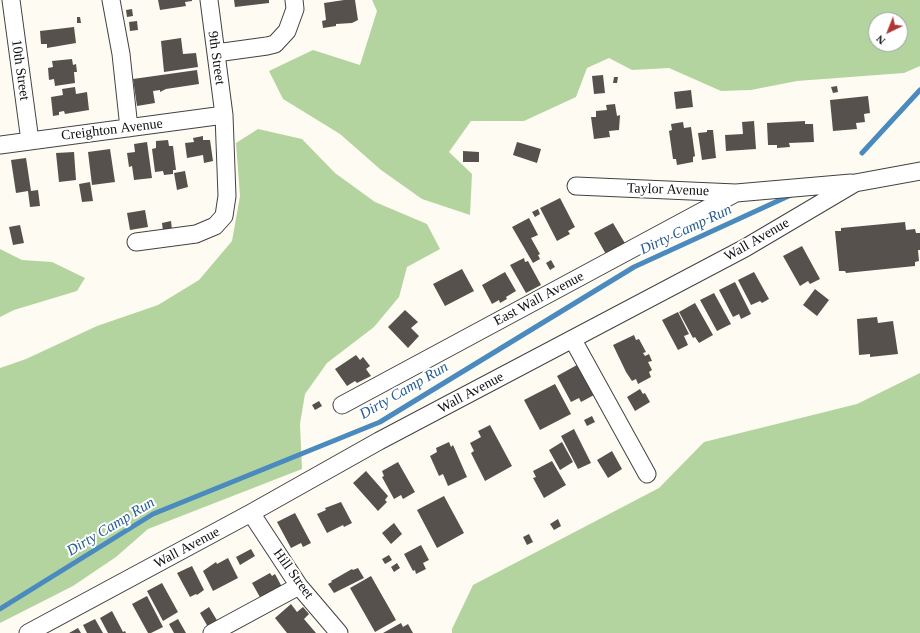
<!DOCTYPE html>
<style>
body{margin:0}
#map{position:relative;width:920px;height:633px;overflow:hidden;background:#fefcf2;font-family:"Times New Roman",serif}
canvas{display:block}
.north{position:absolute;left:868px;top:12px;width:40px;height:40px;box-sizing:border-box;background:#fff;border:1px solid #9f9f9f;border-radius:50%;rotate:223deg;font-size:11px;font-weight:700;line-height:16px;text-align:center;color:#0f0f0f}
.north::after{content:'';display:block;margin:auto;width:14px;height:18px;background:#b03635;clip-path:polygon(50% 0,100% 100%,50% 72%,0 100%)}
</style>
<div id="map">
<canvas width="920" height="633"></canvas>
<div class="north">N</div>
</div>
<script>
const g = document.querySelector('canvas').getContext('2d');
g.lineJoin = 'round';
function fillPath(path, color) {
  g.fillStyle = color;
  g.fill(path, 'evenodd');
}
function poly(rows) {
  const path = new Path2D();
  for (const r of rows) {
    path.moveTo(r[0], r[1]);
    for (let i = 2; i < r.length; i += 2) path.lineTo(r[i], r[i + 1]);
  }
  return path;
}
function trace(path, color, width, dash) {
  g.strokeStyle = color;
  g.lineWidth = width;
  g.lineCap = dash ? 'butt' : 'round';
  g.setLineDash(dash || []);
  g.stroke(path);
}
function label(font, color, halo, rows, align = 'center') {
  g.font = font + ' "Times New Roman",serif';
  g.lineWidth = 4;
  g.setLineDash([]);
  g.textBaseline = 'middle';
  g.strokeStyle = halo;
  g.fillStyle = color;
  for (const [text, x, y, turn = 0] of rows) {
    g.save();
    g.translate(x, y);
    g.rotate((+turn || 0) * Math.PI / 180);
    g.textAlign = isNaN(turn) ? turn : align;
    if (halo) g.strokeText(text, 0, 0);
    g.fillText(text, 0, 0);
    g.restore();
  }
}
fillPath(poly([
 [372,0,920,0,920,66,904,73,797,81,751,90,721,91,669,68,632,70,609,58,587,68,576,97,524,121,471,121,449,152,472,174,470,215,422,199,381,170,340,134,283,99,269,71,313,50,360,65,377,11],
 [876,20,900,20,900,44,876,44],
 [258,129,302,139,335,173,375,202,427,224,440,249,407,267,399,297,374,327,327,363,305,394,300,424,302,469,148,529,116,557,73,586,0,623,0,368,26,359,97,326,158,305,199,280,232,241,240,196,236,143],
 [0,249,22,260,52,262,85,278,77,291,14,310,0,317],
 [920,373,920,633,452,633,452,629,473,585,659,488,704,442,857,404]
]), '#b4d49f');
trace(poly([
 [862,153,920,90],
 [0,609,153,514,380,422,634,267,793,194]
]), '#4a8abf', 5);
fillPath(poly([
 [158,0,192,0,192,1,185,2,186,6,160,10],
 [234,0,269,0,269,3,235,7],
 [344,0,355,0,358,20,352,23,336,24,336,26,323,28,322,21,326,20,324,3],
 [132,9,133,16,127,17,126,10],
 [77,17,80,17,81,23,77,23],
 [137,21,138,30,130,31,129,22],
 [74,27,76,43,47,48,47,44,41,44,40,31],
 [181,38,183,54,196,53,198,67,164,72,161,41],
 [72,59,73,65,76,64,77,72,74,72,75,83,55,86,54,79,49,80,48,68,53,67,52,61],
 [197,70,199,84,166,89,160,92,160,90,153,91,155,103,137,106,133,79],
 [603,75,605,93,594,94,592,76],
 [614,77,618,77,617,83,613,83],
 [837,86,838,92,833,93,831,87],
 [75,87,76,94,87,92,89,110,65,114,64,111,59,112,59,115,53,116,51,97,63,95,62,89],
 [691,90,693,107,676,109,674,92],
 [868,96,870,113,864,114,865,122,856,123,857,129,833,131,830,100],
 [615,104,617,116,620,115,619,130,609,131,610,137,594,139,591,117,596,117,596,111,607,110,606,105],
 [754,121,756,149,726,151,725,135,743,134,742,122],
 [805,121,805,124,813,124,814,142,789,143,790,147,777,148,777,145,768,145,767,123],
 [683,122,684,128,691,127,695,156,693,157,693,162,677,165,676,159,673,159,669,131,672,130,671,124],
 [707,130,713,130,716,158,702,160,698,133,707,132],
 [203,136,203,140,210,140,213,161,204,163,203,155,187,158,185,143,194,142,193,138],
 [168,140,169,146,173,146,176,170,173,170,173,174,164,175,163,171,155,172,152,149,156,148,156,141],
 [147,142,152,178,134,180,132,166,129,167,127,153,135,152,134,144],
 [517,142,541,149,537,163,513,155],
 [110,149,115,182,92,185,88,152],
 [463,151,479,152,479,162,463,162],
 [74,152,76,180,59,182,56,153],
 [26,158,31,191,38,190,40,206,30,207,28,191,16,193,11,160],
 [185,171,188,187,177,190,174,173],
 [90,182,93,201,82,202,79,184],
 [560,198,575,227,568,231,570,234,557,241,540,208],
 [538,209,540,214,535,217,532,212],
 [145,210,148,227,130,230,127,213],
 [529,218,538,235,531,238,540,254,538,255,540,259,533,263,512,227],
 [171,221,172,230,163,231,162,223],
 [905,222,906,230,915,229,916,233,920,233,920,250,918,250,919,261,915,262,915,266,846,273,845,271,839,271,835,231,841,231,841,228],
 [613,223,626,245,607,256,594,233],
 [20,225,24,243,13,245,9,227],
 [802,246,820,279,810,284,808,281,800,286,783,256],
 [524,258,525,262,528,261,541,285,526,293,510,265],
 [551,260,555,267,550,270,546,263],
 [462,269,474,291,445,306,433,284],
 [505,272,516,291,506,297,507,299,500,303,499,300,492,304,482,285],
 [754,272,769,299,762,303,760,301,751,305,738,280],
 [735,282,751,314,741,319,739,314,733,317,719,290],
 [815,289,829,300,817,316,803,305],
 [714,293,731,324,717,331,700,300],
 [695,303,713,335,699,343,695,337,693,338,679,312],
 [405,310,418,322,411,328,419,336,408,348,388,327],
 [678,312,689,334,684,336,688,345,678,350,662,320],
 [877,317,878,323,893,321,898,354,870,357,870,354,859,355,857,319],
 [634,335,636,340,639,339,646,352,643,353,645,356,649,354,652,361,648,362,652,370,649,372,651,377,638,384,636,379,632,381,626,372,613,345],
 [356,355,360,360,363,357,370,366,366,369,371,376,357,383,355,381,347,386,335,369],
 [577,365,594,395,581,402,579,398,571,402,557,376],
 [555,384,571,414,540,430,524,400],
 [640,389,643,394,645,393,650,402,635,411,627,397],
 [319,401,322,406,315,410,312,405],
 [592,416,595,422,587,426,584,420],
 [490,425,512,466,485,481,471,453,474,451,470,443,481,437,478,431],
 [574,429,591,463,578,469,561,436],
 [449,442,451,447,453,445,467,477,448,486,443,474,439,476,430,456,437,452,436,448],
 [562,442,573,462,560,470,549,450],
 [612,451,622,469,608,478,597,460],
 [552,461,566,485,544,498,533,478,536,477,533,471],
 [398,462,415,492,403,499,401,495,394,499,382,477,384,476,382,471],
 [366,471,388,496,385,500,387,502,378,511,353,483],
 [444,496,464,533,437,548,417,510],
 [341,502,352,523,344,527,343,525,327,533,317,514,326,510,325,508],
 [295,513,311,543,303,547,301,543,291,548,277,522],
 [558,519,561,526,554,530,550,524],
 [394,523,402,534,391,544,382,533],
 [529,534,533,542,527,545,523,537],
 [421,545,429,560,423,563,426,569,416,574,415,570,413,571,404,554],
 [251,549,255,556,240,565,236,557],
 [389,555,392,560,385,564,382,559],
 [228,558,238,578,213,591,203,571,216,562,217,564],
 [397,563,400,568,394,572,391,567],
 [192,566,204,590,197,595,196,594,190,597,177,573],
 [358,568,364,578,334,593,328,584,332,582,331,581,352,569,353,570],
 [270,573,272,576,275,574,282,587,261,599,252,583],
 [371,576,396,620,375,632,350,588],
 [162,583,178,612,163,621,147,591],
 [147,596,163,627,151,633,148,633,132,604],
 [291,604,297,612,303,607,309,614,304,619,316,633,287,633,275,618],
 [209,607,218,622,208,627,200,613],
 [112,611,123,632,125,631,126,633,108,633,100,618],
 [95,619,103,633,87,633,83,625],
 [178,619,186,633,174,633,169,624],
 [401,623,403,627,408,624,413,633,383,633],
 [78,628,81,633,69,633]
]), '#56514c');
const minor = poly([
 [11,0,30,141],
 [111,0,121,54,129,128],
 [216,53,267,46,275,44,287,31,295,9,294,0],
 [0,145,224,115],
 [576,186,736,193,851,183],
 [136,242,196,234,215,226,224,216,227,196,224,115,209,0],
 [573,340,647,474],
 [342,405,736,193],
 [251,513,299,586,339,633],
 [28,633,251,513,379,441,745,248,855,183,920,171],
 [212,633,299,586]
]);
trace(minor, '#424242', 19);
trace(minor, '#fff', 17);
label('14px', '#0f0f0f', '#fff', [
 ["9th Street",216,58,82],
 ["10th Street",20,70,82],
 ["Creighton Avenue",112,130,-7],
 ["Taylor Avenue",668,190,2],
 ["Wall Avenue",757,240,-30],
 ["East Wall Avenue",539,299,-28],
 ["Wall Avenue",471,393,-28],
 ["Wall Avenue",187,548,-28],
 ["Hill Street",293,574,54]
]);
label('italic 15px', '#255d94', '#fff', [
 ["Dirty Camp Run",686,230,-25],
 ["Dirty Camp Run",404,391,-30],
 ["Dirty Camp Run",111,527,-31]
]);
</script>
